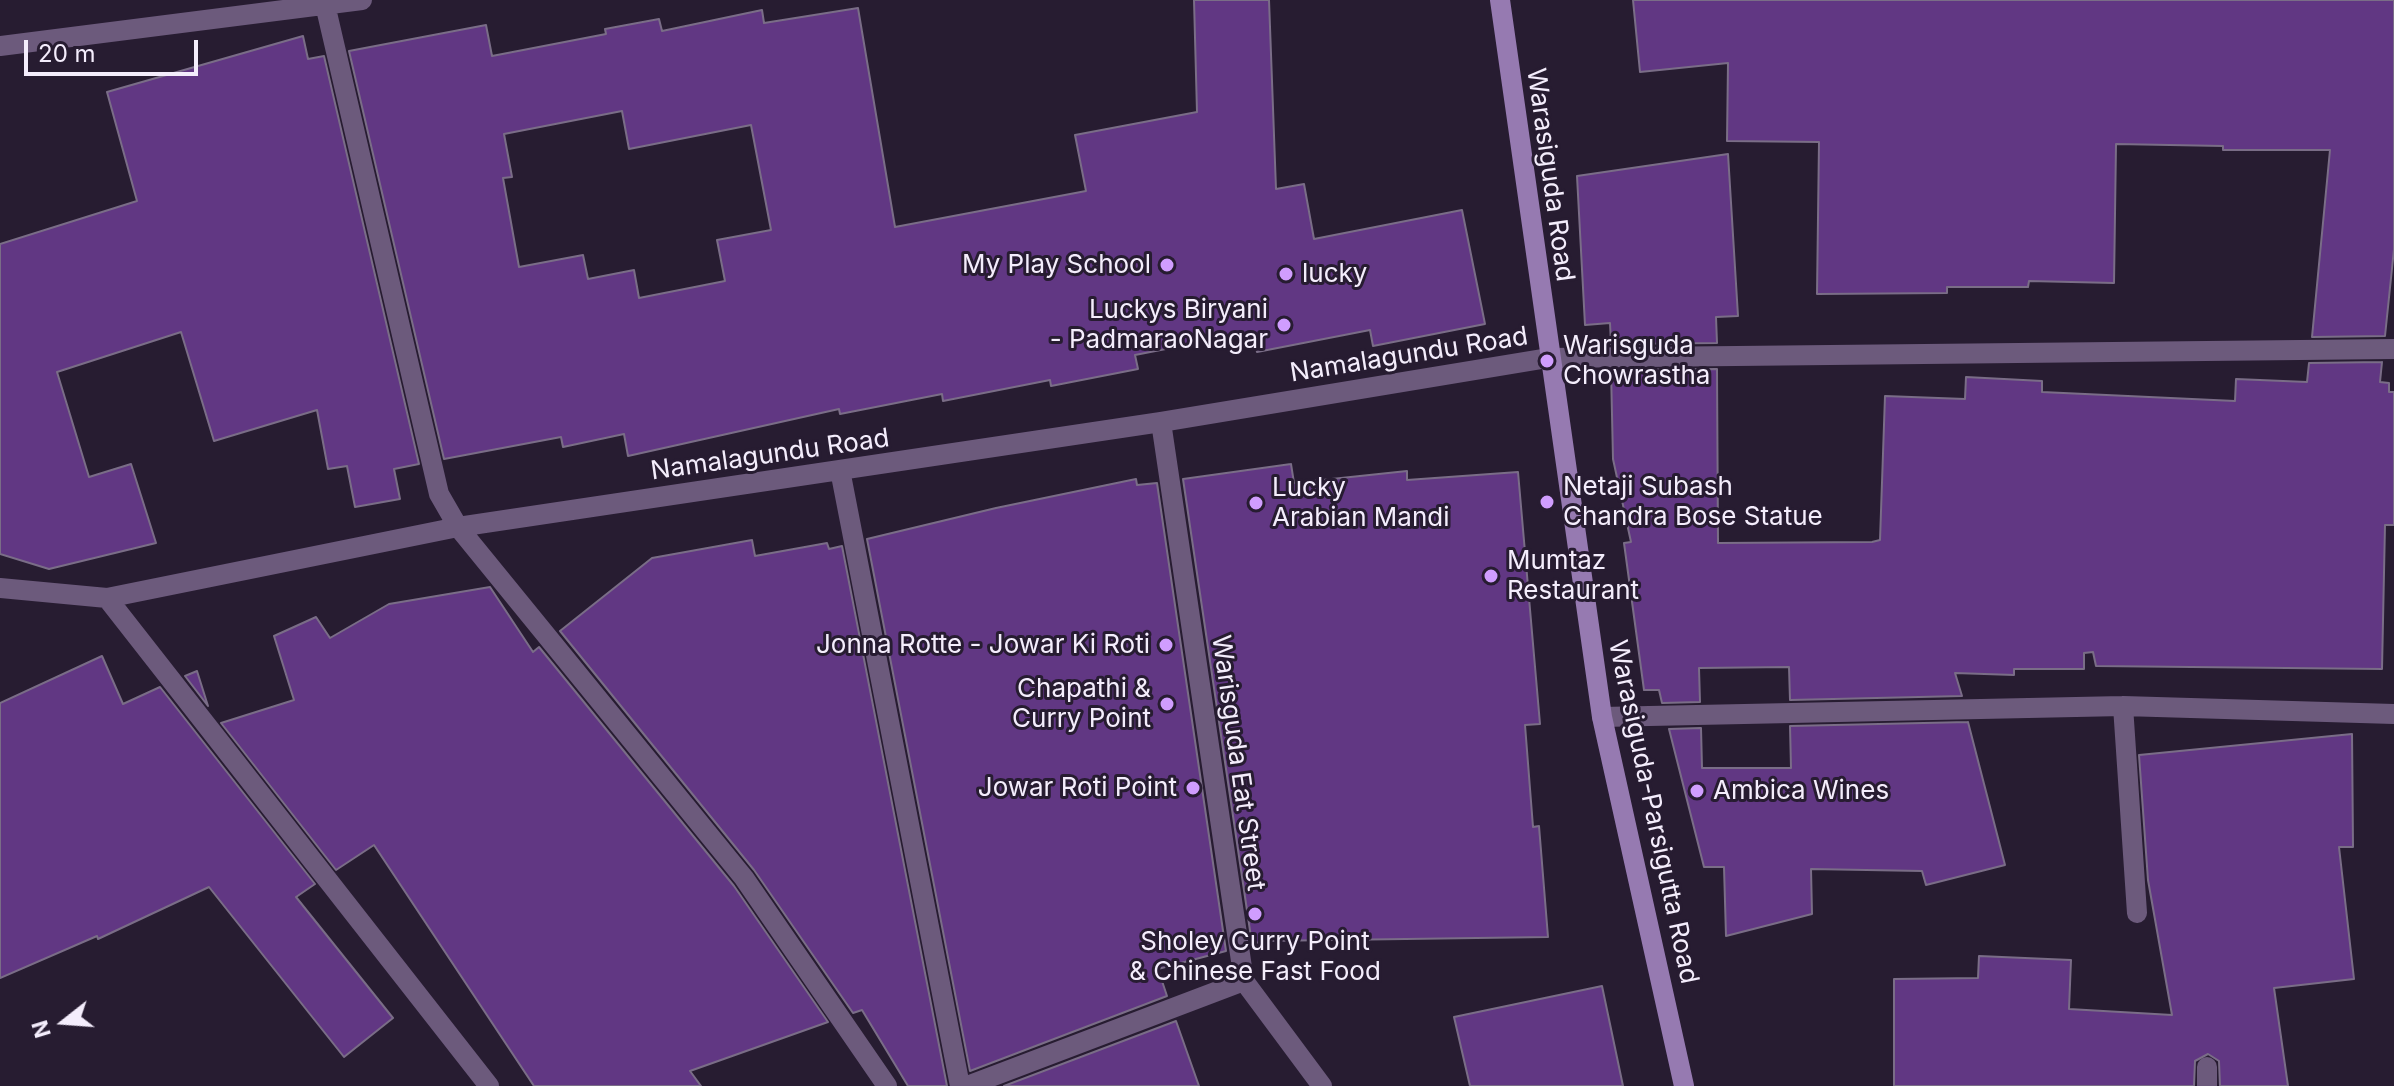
<!DOCTYPE html>
<style>
body{margin:0}
#map{position:relative;width:2394px;height:1086px;overflow:hidden;background:#271c31;font-family:Inter,sans-serif}
canvas{display:block}
.north{position:absolute;left:24px;top:982px;width:80px;height:80px;-webkit-text-stroke:6px #271c31;paint-order:stroke;rotate:253deg;font-size:22px;font-weight:700;line-height:32px;text-align:center;color:#f4edfc}
.north::after{content:'';display:block;margin:auto;width:28px;height:36px;background:#f4edfc;clip-path:polygon(50% 0,100% 100%,50% 72%,0 100%)}
.scale{position:absolute;left:24px;top:40px;width:174px;height:36px;box-sizing:border-box;border:4px solid #f4edfc;border-top:0;padding-left:10px;font-size:24px;line-height:28px;white-space:nowrap;color:#f4edfc;-webkit-text-stroke:6px #271c31;paint-order:stroke}
</style>
<div id="map">
<canvas width="2394" height="1086"></canvas>
<div class="north">N</div>
<div class="scale">20 m</div>
</div>
<script>
const g = document.querySelector('canvas').getContext('2d');
g.lineJoin = 'round';
function fillPath(path, color) {
  g.fillStyle = color;
  g.fill(path, 'evenodd');
}
function poly(rows) {
  const path = new Path2D();
  for (const r of rows) {
    path.moveTo(r[0], r[1]);
    for (let i = 2; i < r.length; i += 2) path.lineTo(r[i], r[i + 1]);
  }
  return path;
}
function trace(path, color, width, dash) {
  g.strokeStyle = color;
  g.lineWidth = width;
  g.lineCap = dash ? 'butt' : 'round';
  g.setLineDash(dash || []);
  g.stroke(path);
}
function label(font, color, halo, rows, align = 'center') {
  g.font = font + ' Inter,sans-serif';
  g.lineWidth = 6;
  g.setLineDash([]);
  g.textBaseline = 'middle';
  g.strokeStyle = halo;
  g.fillStyle = color;
  for (const [text, x, y, turn = 0] of rows) {
    g.save();
    g.translate(x, y);
    g.rotate((+turn || 0) * Math.PI / 180);
    g.textAlign = isNaN(turn) ? turn : align;
    if (halo) g.strokeText(text, 0, 0);
    g.fillText(text, 0, 0);
    g.restore();
  }
}
const building = poly([
 [1194,0,1269,0,1276,189,1304,184,1314,239,1462,210,1485,324,1373,346,1370,330,1257,352,1253,332,1135,355,1138,369,1051,386,1050,380,943,401,942,394,840,414,839,409,628,456,624,434,563,447,561,437,444,459,349,51,486,25,492,56,606,34,605,29,659,19,662,31,762,10,764,23,858,8,895,227,1086,191,1075,135,1197,112,1194,0],
 [622,111,629,149,751,125,771,230,717,240,725,281,639,298,634,270,588,279,583,255,519,267,503,178,512,177,504,134,622,111],
 [1633,0,2394,0,2394,249,2385,336,2312,337,2330,150,2223,150,2223,146,2116,144,2114,283,2029,281,2028,287,1947,287,1947,293,1817,294,1819,142,1727,141,1728,63,1640,72,1633,0],
 [303,36,308,59,324,56,419,464,394,469,400,499,355,507,347,466,328,469,317,410,214,441,181,332,57,372,89,477,131,464,156,543,49,569,0,554,0,244,137,201,107,92,303,36],
 [1728,154,1738,316,1716,317,1717,343,1611,344,1610,323,1585,325,1577,176,1728,154],
 [2382,362,2380,382,2389,383,2389,392,2394,392,2394,525,2385,525,2382,669,2096,666,2093,652,2084,653,2084,669,2014,669,2014,675,1955,673,1962,696,1790,700,1789,667,1699,668,1700,702,1662,703,1659,690,1644,690,1624,543,1631,542,1613,459,1611,370,1717,369,1718,543,1872,542,1880,540,1885,396,1965,399,1966,377,2042,381,2042,392,2235,401,2236,379,2307,382,2309,363,2382,362],
 [1291,464,1294,483,1407,471,1407,480,1518,472,1540,724,1525,725,1533,827,1539,826,1548,937,1263,941,1252,944,1183,479,1291,464],
 [1136,479,1137,485,1157,483,1226,951,1158,969,1167,996,970,1071,867,539,996,508,1136,479],
 [752,540,755,556,827,543,829,549,842,546,947,1086,908,1086,862,1010,853,1013,754,870,560,631,652,558,752,540],
 [490,587,533,652,539,647,734,886,828,1022,690,1071,701,1086,534,1086,374,845,336,870,221,723,294,700,274,636,316,617,330,638,389,604,490,587],
 [102,656,123,704,160,687,315,884,296,897,393,1018,344,1057,209,887,98,939,97,936,0,978,0,703,102,656],
 [197,671,208,706,185,676,197,671],
 [1968,722,2005,865,1926,885,1922,871,1811,869,1812,914,1726,936,1724,867,1704,867,1669,729,1701,728,1702,768,1791,768,1790,726,1968,722],
 [2352,734,2353,847,2339,847,2354,979,2274,988,2288,1086,2220,1086,2219,1061,2208,1054,2195,1061,2194,1086,1894,1086,1894,979,1978,978,1979,956,2071,960,2069,1009,2172,1015,2148,880,2139,755,2352,734],
 [1602,986,1623,1086,1470,1086,1454,1017,1602,986],
 [1176,1021,1199,1086,1004,1086,1176,1021]
]);
fillPath(building, '#613783');
trace(building, '#7a6d87', 2);
trace(poly([
 [324,0,439,494,458,527,744,878,887,1086],
 [0,46,362,0],
 [1161,422,1244,981,1322,1086],
 [840,470,960,1086],
 [0,588,107,598,458,527,1161,422,1548,358,2394,349],
 [107,598,489,1086],
 [2123,706,2137,913],
 [1602,717,2123,706,2394,714],
 [2207,1067,2207,1086],
 [967,1086,1244,981]
]), '#6c5a7c', 20);
trace(poly([
 [1500,0,1602,717,1684,1086]
]), '#967ab1', 20);
for (const [x, y, r, color] of [
 [1167,265,8,"#d09dfe"],
 [1286,274,8,"#d09dfe"],
 [1284,325,8,"#d09dfe"],
 [1547,361,8,"#d09dfe"],
 [1547,502,8,"#d09dfe"],
 [1256,503,8,"#d09dfe"],
 [1491,576,8,"#d09dfe"],
 [1166,645,8,"#d09dfe"],
 [1167,704,8,"#d09dfe"],
 [1193,788,8,"#d09dfe"],
 [1697,791,8,"#d09dfe"],
 [1255,914,8,"#d09dfe"]
]) {
  const dot = new Path2D();
  dot.arc(x, y, r, 0, 2 * Math.PI);
  g.fillStyle = color;
  g.fill(dot);
  trace(dot, '#271c31', 3);
}
label('26px', '#f4edfc', '#271c31', [
 ["Warasiguda Road",1550,175,82],
 ["Namalagundu Road",1409,355,-9],
 ["Namalagundu Road",770,455,-8],
 ["Warisguda Eat Street",1238,763,82],
 ["Warasiguda-Parsigutta Road",1653,812,78]
]);
label('26px', '#f4edfc', '#271c31', [
 ["My Play School",1151,265,"right"],
 ["lucky",1302,274],
 ["Luckys Biryani",1268,310,"right"],
 ["- PadmaraoNagar",1268,340,"right"],
 ["Warisguda",1563,346],
 ["Chowrastha",1563,376],
 ["Netaji Subash",1563,487],
 ["Chandra Bose Statue",1563,517],
 ["Lucky",1272,488],
 ["Arabian Mandi",1272,518],
 ["Mumtaz",1507,561],
 ["Restaurant",1507,591],
 ["Jonna Rotte - Jowar Ki Roti",1150,645,"right"],
 ["Chapathi &",1151,689,"right"],
 ["Curry Point",1151,719,"right"],
 ["Jowar Roti Point",1177,788,"right"],
 ["Ambica Wines",1713,791],
 ["Sholey Curry Point",1255,942,"center"],
 ["& Chinese Fast Food",1255,972,"center"]
], 'left');
</script>
